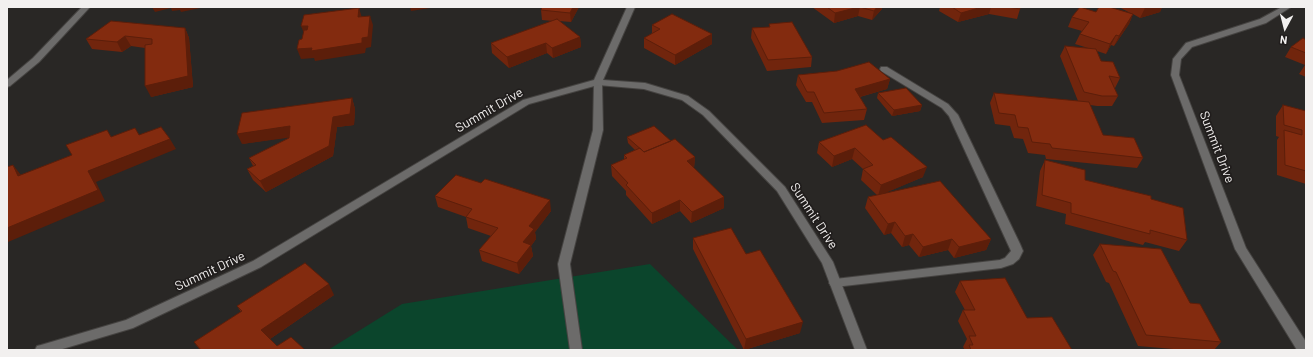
<!DOCTYPE html>
<style>
body{margin:0}
#map{position:relative;width:1313px;height:357px;overflow:hidden;background:#292725;font-family:Barlow,sans-serif}
canvas{display:block}
.frame{position:absolute;inset:0;border:8px solid #f2f0ef;pointer-events:none}
.north{position:absolute;left:1265px;top:8px;width:40px;height:40px;-webkit-text-stroke:3px #201d1c;paint-order:stroke;rotate:187deg;font-size:11px;font-weight:700;line-height:16px;text-align:center;color:#f2f0ef}
.north::after{content:'';display:block;margin:auto;width:14px;height:18px;background:#f2f0ef;clip-path:polygon(50% 0,100% 100%,50% 72%,0 100%)}
</style>
<div id="map">
<canvas width="1313" height="357"></canvas>
<div class="frame"></div>
<div class="north">N</div>
</div>
<script>
const g = document.querySelector('canvas').getContext('2d');
g.lineJoin = 'round';
function fillPath(path, color) {
  g.fillStyle = color;
  g.fill(path, 'evenodd');
}
function poly(rows) {
  const path = new Path2D();
  for (const r of rows) {
    path.moveTo(r[0], r[1]);
    for (let i = 2; i < r.length; i += 2) path.lineTo(r[i], r[i + 1]);
  }
  return path;
}
function trace(path, color, width, dash) {
  g.strokeStyle = color;
  g.lineWidth = width;
  g.lineCap = dash ? 'butt' : 'round';
  g.setLineDash(dash || []);
  g.stroke(path);
}
function label(font, color, halo, rows, align = 'center') {
  g.font = font + ' Barlow,sans-serif';
  g.lineWidth = 3.5;
  g.setLineDash([]);
  g.textBaseline = 'middle';
  g.strokeStyle = halo;
  g.fillStyle = color;
  for (const [text, x, y, turn = 0] of rows) {
    g.save();
    g.translate(x, y);
    g.rotate((+turn || 0) * Math.PI / 180);
    g.textAlign = isNaN(turn) ? turn : align;
    if (halo) g.strokeText(text, 0, 0);
    g.fillText(text, 0, 0);
    g.restore();
  }
}
fillPath(poly([
 [650,264,738,350,328,350,402,304]
]), '#0b452c');
const service = poly([
 [881,67,887,67,948,104,958,115,1020,244,1023,251,1019,259,1013,264,1001,268,835,287,831,286,829,283,831,280,835,279,1000,260,1005,258,1011,251,949,116,942,108,881,71,880,69,881,67],
 [598,79,602,82,603,130,570,264,582,350,570,350,558,264,593,130,594,82,598,79]
]);
const minor = poly([
 [82,7,90,7,39,62,10,86,7,87,7,80,33,58,82,7],
 [627,7,635,7,603,80,645,83,688,96,709,111,785,187,833,262,867,350,855,350,822,263,777,191,703,115,682,100,644,89,598,85,529,104,261,267,133,328,59,350,35,350,37,346,41,345,126,320,253,261,523,100,594,80,627,7],
 [1282,7,1291,7,1266,23,1192,47,1181,59,1179,75,1246,248,1306,342,1306,350,1297,350,1235,249,1171,75,1173,59,1186,43,1260,19,1282,7]
]);
trace(service, '#454341', 2);
trace(minor, '#454341', 2);
fillPath(service, '#6c6b6a');
fillPath(minor, '#6c6b6a');
fillPath(poly([
 [579,7,571,22,559,21,580,37,581,47,553,58,547,53,509,68,492,53,491,43,553,21,542,20,541,10],
 [812,7,882,7,882,9,872,20,858,16,834,23],
 [940,7,1020,7,1020,9,1017,19,989,14,958,22,939,11],
 [1119,7,1162,7,1160,12,1140,18,1133,14,1129,24,1114,46,1111,45,1106,54,1097,51,1101,61,1120,78,1115,88,1114,88,1118,96,1112,106,1097,106,1090,105,1103,135,1143,158,1137,168,1046,159,1045,155,1028,153,1023,139,1014,138,1010,126,995,124,990,103,994,93,1078,101,1060,56,1065,46,1088,48,1075,44,1080,34,1082,31,1068,27,1072,17,1096,12,1132,14],
 [769,24,812,57,811,67,767,71,751,38,752,28,769,27],
 [652,25,712,34,712,44,675,65,644,48,644,38,652,34],
 [185,28,189,38,193,87,151,97,145,48,131,46,122,52,92,49,86,39],
 [1306,40,1306,77,1299,74,1305,65,1285,57,1291,47],
 [837,71,890,79,887,89,860,97,867,109,864,120,822,123,812,102,806,102,796,85,798,75],
 [878,93,922,105,920,111,892,116,877,98],
 [352,98,355,109,354,125,337,127,333,156,266,192,253,180,247,169,253,166,249,158,289,138,289,137,242,144],
 [1283,105,1306,111,1306,184,1277,175,1277,140,1279,137,1276,136,1276,116],
 [866,125,923,177,882,194,991,239,986,250,954,258,948,250,919,257,909,245,902,247,891,233,884,235,865,208,868,197,877,195,861,180,863,169,852,159,832,167,817,153,819,142],
 [627,137,671,141,695,157,694,168,724,197,724,208,691,223,680,211,652,224,626,195,626,191,612,176,611,165,624,160,624,155,635,150,628,143],
 [1045,160,1085,180,1151,199,1187,240,1179,251,1145,242,1143,245,1065,224,1066,214,1036,206,1040,171],
 [435,196,551,211,535,232,536,239,531,246,533,256,519,274,482,261,479,250,491,236,468,228,466,217,438,207],
 [693,238,800,333,744,350,693,249],
 [1100,244,1190,303,1221,342,1214,350,1185,350,1138,346,1109,283,1106,282,1093,255],
 [960,281,1027,318,1072,350,965,350,963,347,967,339,958,321,963,310,965,310,955,292],
 [334,295,270,339,277,346,305,350,200,350,194,342,241,312,237,306]
]), '#71250d');
fillPath(poly([
 [152,7,205,7,181,12,180,10,172,11,171,8,155,12],
 [410,7,430,7,430,8,411,11],
 [573,7,579,7,571,22,570,13],
 [860,7,858,16,834,23,835,13],
 [877,7,882,7,882,9,872,20,874,11],
 [982,7,991,7,989,14,958,22,961,13],
 [1150,7,1162,7,1160,12,1140,18,1145,8],
 [359,8,362,18,358,17],
 [1133,14,1129,24,1114,46,1119,36],
 [370,16,373,25,371,47,366,48,365,53,315,61,314,58,301,59,297,49,362,38],
 [301,26,308,26,305,36],
 [185,28,189,38,193,87,151,97,145,86],
 [712,34,712,44,675,65,675,55],
 [1116,35,1111,45,1106,54,1110,44],
 [125,36,131,46,122,52,117,42],
 [580,37,581,47,553,58,552,48],
 [546,43,547,53,509,68,507,57],
 [890,79,887,89,852,99,855,89],
 [352,98,355,109,354,125,337,127,333,156,266,192,260,181,333,117],
 [922,105,920,111,892,116,894,110],
 [290,126,294,137,242,144,237,134],
 [170,139,176,149,96,182,105,201,8,242,7,241,7,228,88,171],
 [855,148,852,159,832,167,834,156],
 [695,157,694,168,687,161],
 [13,165,21,175,18,176],
 [927,167,923,177,878,196,881,185],
 [724,197,724,208,691,223,692,212],
 [550,200,551,211,535,232,536,239,531,246,533,256,519,274,517,263,529,226],
 [680,200,680,211,652,224,652,213],
 [895,222,891,233,884,235,888,224],
 [913,234,909,245,902,247,905,236],
 [952,239,948,250,919,257,923,247],
 [991,239,986,250,954,258,959,247],
 [329,284,334,295,267,341,261,330],
 [803,322,800,333,744,350,746,339]
]), '#5c1e0a');
const building = poly([
 [542,7,573,7,570,13,541,10,542,7],
 [827,7,859,7,835,13,827,7],
 [860,7,877,7,874,11,860,7],
 [952,7,982,7,961,13,952,7],
 [1008,7,1020,7,1020,9,1008,7],
 [1080,7,1096,12,1099,7,1109,7,1133,14,1119,36,1116,35,1110,44,1080,34,1089,22,1072,17,1080,7],
 [1143,7,1150,7,1145,8,1143,7],
 [359,8,358,17,370,16,368,37,362,38,362,43,311,51,312,48,297,49,299,40,302,39,304,30,307,30,308,26,301,26,304,15,359,8],
 [672,14,712,34,675,55,644,38,660,29,652,25,672,14],
 [557,19,580,37,552,48,546,43,507,57,491,43,557,19],
 [111,21,185,28,188,76,145,86,145,45,152,44,152,39,125,36,117,42,86,39,111,21],
 [792,22,812,57,768,60,752,28,770,27,769,24,792,22],
 [1303,38,1306,40,1306,53,1291,47,1303,38],
 [1065,46,1096,49,1101,61,1113,62,1120,78,1109,76,1118,96,1102,96,1084,92,1065,46],
 [869,62,890,79,855,89,867,109,824,113,814,92,807,92,798,75,837,71,869,62],
 [906,88,922,105,894,110,878,93,906,88],
 [994,93,1089,102,1103,135,1134,138,1143,158,1052,148,1050,144,1032,142,1028,128,1018,127,1015,115,999,113,994,93],
 [352,98,350,114,333,117,329,146,260,181,247,169,256,165,249,158,289,138,290,126,237,134,242,113,352,98],
 [1283,105,1306,111,1306,171,1285,165,1284,130,1302,135,1302,130,1284,125,1283,105],
 [866,125,883,140,891,137,927,167,881,185,863,169,873,165,855,148,834,156,819,142,866,125],
 [654,126,671,141,644,152,627,137,654,126],
 [161,127,170,139,88,171,98,190,7,228,7,167,13,165,18,176,72,155,66,145,107,130,111,137,135,128,139,135,161,127],
 [675,139,695,157,687,161,724,197,692,212,680,200,652,213,626,185,628,183,611,165,627,158,624,155,640,148,644,152,675,139],
 [1045,160,1085,170,1085,180,1151,196,1151,199,1183,208,1187,240,1150,230,1150,234,1071,213,1071,203,1042,195,1045,160],
 [456,175,481,183,485,179,550,200,529,226,534,229,523,242,531,245,517,263,479,250,498,228,466,217,472,209,435,196,456,175],
 [940,181,991,239,959,247,952,239,923,247,913,234,905,236,895,222,888,224,868,197,940,181],
 [731,228,746,254,760,250,803,322,746,339,693,238,731,228],
 [1100,244,1161,249,1190,303,1200,304,1221,342,1146,335,1116,272,1113,271,1100,244],
 [305,263,329,284,261,330,277,346,291,337,305,350,201,350,194,342,242,311,237,306,305,263],
 [1005,278,1027,318,1052,317,1072,350,971,350,969,345,973,345,969,336,976,336,963,310,975,310,960,281,1005,278]
]);
fillPath(building, '#832b0f');
trace(building, '#5c1e0a', 1);
label('13px', '#f2f0ef', '#201d1c', [
 ["Summit Drive",489,110,-30],
 ["Summit Drive",1217,147,69],
 ["Summit Drive",814,216,57],
 ["Summit Drive",210,271,-25]
]);
</script>
